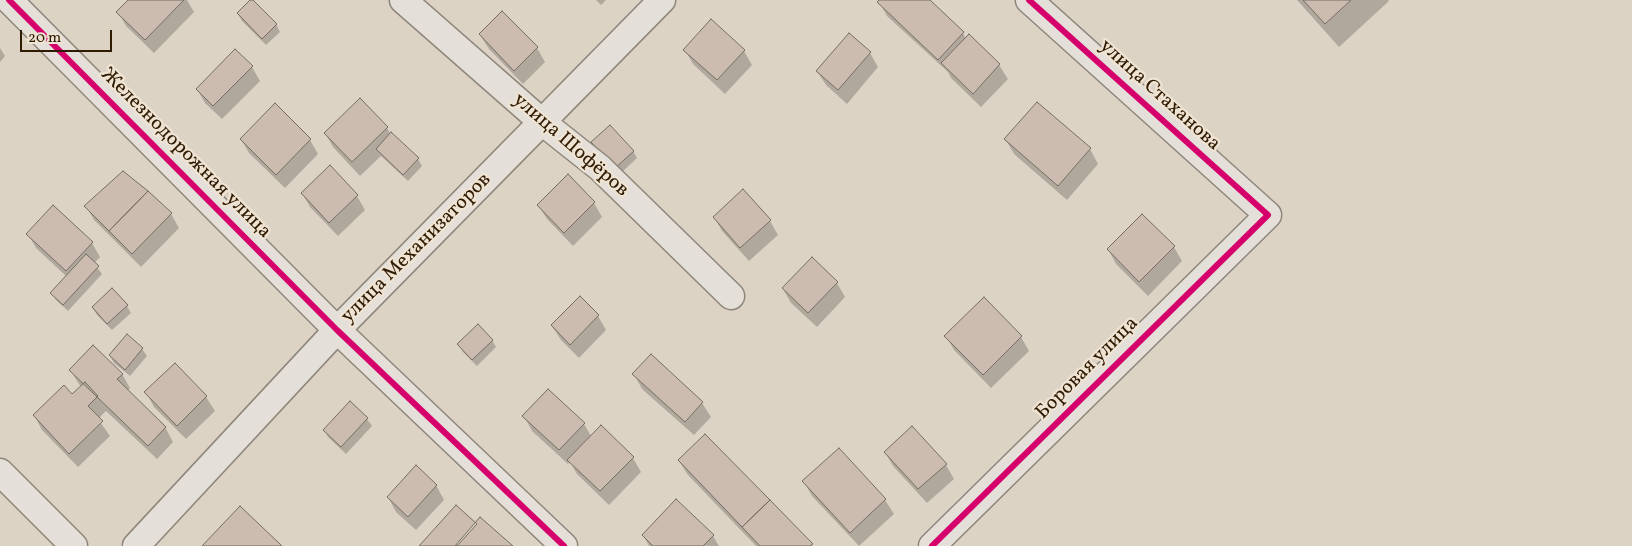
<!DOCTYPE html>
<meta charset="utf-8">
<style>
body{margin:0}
#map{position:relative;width:1632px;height:546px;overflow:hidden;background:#dcd3c5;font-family:Vollkorn,serif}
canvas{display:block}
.scale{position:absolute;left:20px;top:30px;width:92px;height:22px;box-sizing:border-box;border:2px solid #2f1a02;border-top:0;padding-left:6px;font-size:15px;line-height:18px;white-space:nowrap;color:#2f1a02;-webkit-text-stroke:4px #efe4d3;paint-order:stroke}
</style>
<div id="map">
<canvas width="1632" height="546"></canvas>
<div class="scale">20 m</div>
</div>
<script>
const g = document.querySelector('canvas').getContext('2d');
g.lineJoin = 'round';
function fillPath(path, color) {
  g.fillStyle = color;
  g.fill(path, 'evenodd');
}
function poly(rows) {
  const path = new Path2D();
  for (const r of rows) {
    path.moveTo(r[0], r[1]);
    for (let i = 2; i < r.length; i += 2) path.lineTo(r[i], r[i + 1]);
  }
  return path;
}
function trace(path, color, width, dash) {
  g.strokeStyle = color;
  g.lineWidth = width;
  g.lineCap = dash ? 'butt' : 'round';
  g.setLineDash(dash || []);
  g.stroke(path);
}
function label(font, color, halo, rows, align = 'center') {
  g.font = font + ' Vollkorn,serif';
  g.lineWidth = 4.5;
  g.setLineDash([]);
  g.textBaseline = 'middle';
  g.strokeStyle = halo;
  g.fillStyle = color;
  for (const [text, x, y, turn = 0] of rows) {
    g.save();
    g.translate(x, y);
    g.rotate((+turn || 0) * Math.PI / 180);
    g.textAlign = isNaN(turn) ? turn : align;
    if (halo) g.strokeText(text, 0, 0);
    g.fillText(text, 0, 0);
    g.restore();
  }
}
fillPath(poly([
 [130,0,187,0,194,12,154,53,126,26,118,12],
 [596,0,606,0,601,5],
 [881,0,928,0,963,33,966,39,969,36,999,65,1008,79,981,107,951,78,948,72,887,16,879,2],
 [1297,0,1388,0,1389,1,1339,47],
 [238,14,276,24,280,32,266,45,242,21],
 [480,35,537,48,545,62,523,84,489,49],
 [0,48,5,56,0,62],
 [685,50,744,51,752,65,725,94,693,64],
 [235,51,252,67,260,81,222,119,205,103,197,89],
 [870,53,878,67,847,104,826,85,817,71],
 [360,100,387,128,391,135,418,159,422,166,408,181,381,156,360,176,333,147,325,133],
 [275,105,310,140,318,154,285,188,249,153,241,139],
 [1006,140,1090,149,1098,164,1067,200,1014,154],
 [593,143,633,151,637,158,620,174,597,150],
 [743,191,770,221,778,235,749,261,722,231,714,217],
 [302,193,357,196,365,210,338,236,310,207],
 [594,203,602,217,573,246,547,219,538,205],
 [86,206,171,214,179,228,141,267,94,220],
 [1142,215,1174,247,1182,261,1148,296,1116,264,1108,249],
 [28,234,92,243,100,257,94,263,102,274,68,311,56,300,52,293,67,277,36,248],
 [812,259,837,283,845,297,817,327,791,303,783,289],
 [127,306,131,313,112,330,97,315,93,308],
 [598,316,606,330,579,358,561,340,552,326],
 [127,336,142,349,147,356,130,376,114,363,110,356],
 [946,336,1021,337,1029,351,991,388,954,350],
 [492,340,496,347,477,366,463,352,459,345],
 [175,364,206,397,215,411,186,439,154,407,146,392],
 [70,370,122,374,130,388,127,391,165,427,173,442,157,459,106,411,98,419,110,436,78,467,42,430,34,415,72,396,81,387],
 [634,374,702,403,711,417,694,435,642,389],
 [350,403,367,419,372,426,346,454,328,437,324,430],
 [524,416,584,424,591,436,633,458,641,472,609,505,577,474,570,462,568,464,532,431],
 [839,449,885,500,894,514,859,546,812,496,804,482],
 [885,452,946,465,954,479,927,503,893,466],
 [679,461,812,545,812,546,756,546,688,475],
 [436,485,444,500,416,530,396,512,388,497],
 [643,535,713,536,719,546,649,546]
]), '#0003');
const building = poly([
 [128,0,184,0,145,40,116,12,128,0],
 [250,0,253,0,277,24,262,39,237,13,250,0],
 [879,0,930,0,964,32,938,60,877,2,879,0],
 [1303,0,1351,0,1325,24,1303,0],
 [502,11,538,47,514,71,479,34,502,11],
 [711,19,745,50,717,80,683,50,711,19],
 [849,33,871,52,838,90,816,71,849,33],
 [969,34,1000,64,973,94,941,63,969,34],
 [235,49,253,66,213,106,196,89,235,49],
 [360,98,388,127,352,162,324,133,360,98],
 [1037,102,1091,148,1058,186,1004,139,1037,102],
 [275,103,311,139,276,175,240,139,275,103],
 [610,125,634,151,615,168,591,142,610,125],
 [391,132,419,158,403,175,376,149,391,132],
 [330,165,358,195,329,223,301,193,330,165],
 [123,171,148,191,109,231,84,206,123,171],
 [568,174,595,202,564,233,537,205,568,174],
 [743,189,771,220,740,248,713,217,743,189],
 [148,191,172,213,132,254,109,231,148,191],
 [53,205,93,242,66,271,26,234,53,205],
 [1142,214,1175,246,1139,282,1107,249,1142,214],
 [86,254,99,266,63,305,50,293,86,254],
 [812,257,838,282,808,313,782,288,812,257],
 [112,288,128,305,107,324,92,307,112,288],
 [580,296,599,315,570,345,551,325,580,296],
 [984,297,1022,336,983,375,944,336,984,297],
 [478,324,493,340,472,360,457,344,478,324],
 [127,334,143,348,125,370,109,355,127,334],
 [93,345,123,374,117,379,166,427,148,446,69,370,93,345],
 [651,354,703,402,685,422,632,374,651,354],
 [175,363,207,396,177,426,144,392,175,363],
 [85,382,98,396,88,406,103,421,69,454,33,415,64,385,72,394,85,382],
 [548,389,585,423,559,450,522,416,548,389],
 [350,401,368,418,341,447,323,430,350,401],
 [601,425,634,457,600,491,567,460,601,425],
 [912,426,947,464,918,489,884,452,912,426],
 [705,434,770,500,742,527,678,460,705,434],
 [839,448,886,499,850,533,802,481,839,448],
 [416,465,437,485,408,517,387,497,416,465],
 [676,499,714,535,703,546,653,546,642,535,676,499],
 [770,500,813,544,810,546,760,546,742,527,770,500],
 [456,505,477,524,457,546,419,546,456,505],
 [240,506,282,546,202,546,240,506],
 [480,517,513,546,455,546,480,517]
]);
fillPath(building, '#cbbcaf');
trace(building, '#756d62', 1);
const street = poly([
 [9,0,337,330,564,546],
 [403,0,542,122,600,168,731,296],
 [0,472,74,546],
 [136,546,337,330,662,0],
 [932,546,1268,215,1029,0]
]);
trace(street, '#8e867b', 29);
trace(street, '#e4e0d9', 26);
trace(poly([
 [9,0,337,330,564,546],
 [932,546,1268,215,1029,0]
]), '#d6006c', 6);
label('20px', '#2f1a02', '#efe4d3', [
 ["улица Стаханова",1159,96,42],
 ["улица Шофёров",570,146,41],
 ["Железнодорожная улица",185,154,45],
 ["улица Механизаторов",417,249,-45],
 ["Боровая улица",1088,369,-45]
]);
</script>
